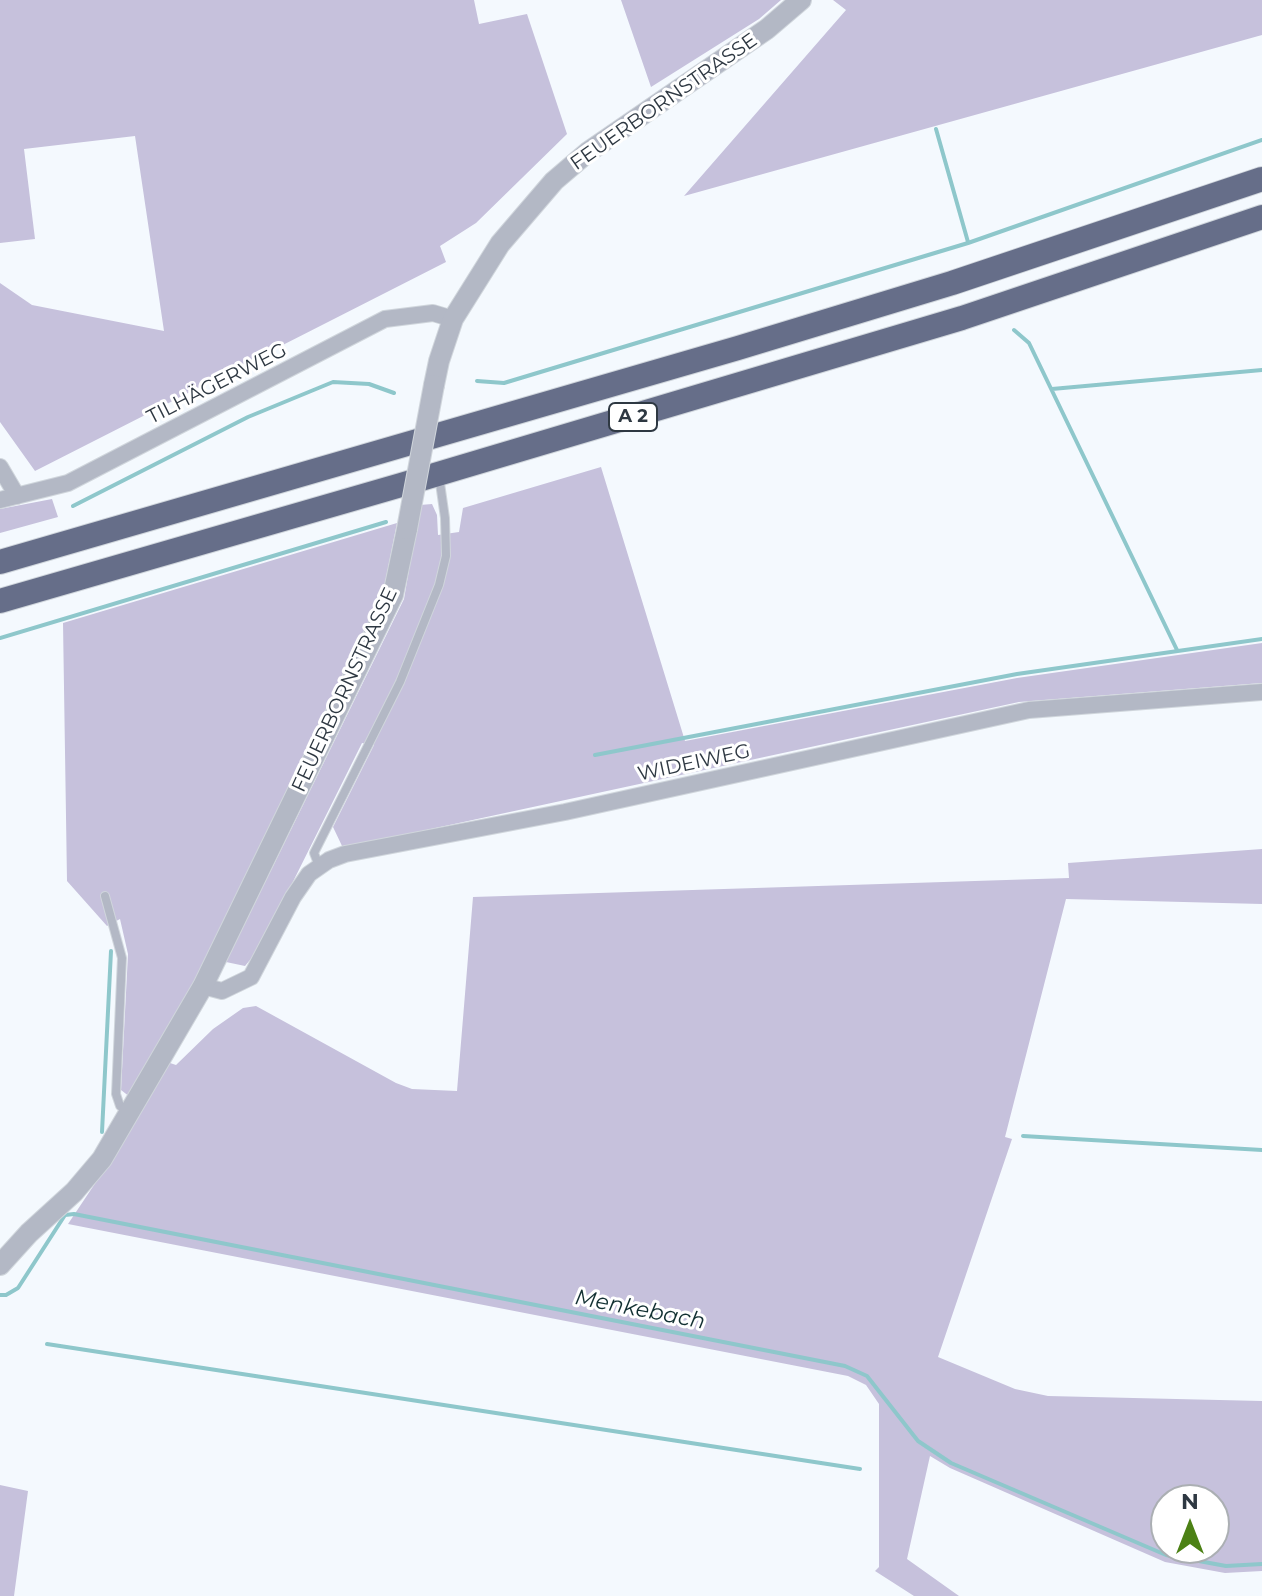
<!DOCTYPE html>
<meta charset="utf-8">
<style>
body{margin:0}
#map{position:relative;width:1262px;height:1596px;overflow:hidden;background:#f4f9fe;font-family:Montserrat,sans-serif}
canvas{display:block}
.north{position:absolute;left:1150px;top:1484px;width:80px;height:80px;box-sizing:border-box;background:#fff;border:2px solid #abafb3;border-radius:50%;rotate:0deg;font-size:22px;font-weight:700;line-height:32px;text-align:center;color:#2e3842}
.north::after{content:'';display:block;margin:auto;width:28px;height:36px;background:#4c8115;clip-path:polygon(50% 0,100% 100%,50% 72%,0 100%)}
</style>
<div id="map">
<canvas width="1262" height="1596"></canvas>
<div class="north">N</div>
</div>
<script>
const g = document.querySelector('canvas').getContext('2d');
g.lineJoin = 'round';
function fillPath(path, color) {
  g.fillStyle = color;
  g.fill(path, 'evenodd');
}
function poly(rows) {
  const path = new Path2D();
  for (const r of rows) {
    path.moveTo(r[0], r[1]);
    for (let i = 2; i < r.length; i += 2) path.lineTo(r[i], r[i + 1]);
  }
  return path;
}
function trace(path, color, width, dash) {
  g.strokeStyle = color;
  g.lineWidth = width;
  g.lineCap = dash ? 'butt' : 'round';
  g.setLineDash(dash || []);
  g.stroke(path);
}
function label(font, color, halo, rows, align = 'center') {
  g.font = font + ' Montserrat,sans-serif';
  g.lineWidth = 6;
  g.setLineDash([]);
  g.textBaseline = 'middle';
  g.strokeStyle = halo;
  g.fillStyle = color;
  for (const [text, x, y, turn = 0] of rows) {
    g.save();
    g.translate(x, y);
    g.rotate((+turn || 0) * Math.PI / 180);
    g.textAlign = isNaN(turn) ? turn : align;
    if (halo) g.strokeText(text, 0, 0);
    g.fillText(text, 0, 0);
    g.restore();
  }
}
fillPath(poly([
 [0,0,474,0,479,24,527,14,567,134,476,223,440,246,446,262,35,471,0,422,0,283,32,305,164,331,135,136,24,149,35,239,0,243],
 [621,0,781,0,759,19,651,87],
 [833,0,1262,0,1262,35,684,196,846,10],
 [601,467,685,741,1017,678,1262,643,1262,683,1019,702,343,848,333,827,374,745,362,743,260,948,245,966,226,962,404,599,420,505,432,504,437,515,438,535,459,532,463,508],
 [52,499,58,517,0,533,0,509],
 [397,523,383,593,209,955,130,1097,121,1090,128,954,120,919,107,926,67,881,63,623],
 [1262,849,1262,904,1066,899,1005,1137,1012,1139,938,1357,1015,1389,1048,1396,1262,1401,1262,1571,1225,1573,1165,1562,950,1468,930,1456,907,1559,959,1596,914,1596,875,1571,879,1567,879,1404,866,1385,848,1376,68,1224,126,1137,170,1063,176,1065,213,1029,243,1008,256,1006,396,1083,412,1089,457,1091,473,897,1069,878,1068,863],
 [1166,1500,1214,1500,1214,1548,1166,1548],
 [0,1485,28,1491,14,1596,0,1596]
]), '#c6c1dc');
trace(poly([
 [936,129,968,242],
 [1014,330,1029,343,1177,650],
 [477,381,504,383,968,243,1262,140],
 [1052,389,1262,370],
 [73,506,248,417,333,382,369,384,394,393],
 [0,638,386,522],
 [595,755,1017,674,1262,639],
 [102,1132,111,951],
 [1023,1136,1262,1150],
 [0,1295,6,1295,18,1288,65,1215,74,1214,845,1366,867,1376,918,1441,951,1463,1166,1555,1226,1566,1262,1564],
 [47,1344,860,1469]
]), '#8ec7cb', 4);
const service = poly([
 [319,866,314,853,400,682,439,585,446,556,445,518,439,476],
 [105,896,122,958,116,1094,120,1106,130,1112]
]);
const minor = poly([
 [0,467,17,496],
 [0,500,68,483,385,319,433,313,453,319],
 [203,986,222,991,251,977,293,897,309,874,329,860,345,854,565,812,1029,710,1262,692]
]);
const tertiary = poly([
 [434,385,439,361,453,319,500,244,554,181,588,152,767,29,801,0],
 [0,1265,29,1233,74,1192,102,1159,203,986,393,595,407,529]
]);
const motorway = poly([
 [0,562,738,348,952,283,1262,179],
 [0,601,401,485,962,318,1262,217]
]);
trace(service, '#d0d6dc', 10);
trace(minor, '#d0d6dc', 18);
trace(tertiary, '#d0d6dc', 22);
trace(motorway, '#d0d6dc', 26);
trace(service, '#b3b8c5', 8);
trace(minor, '#b3b8c5', 16);
trace(tertiary, '#b3b8c5', 20);
trace(motorway, '#666e89', 24);
const tertiaryBridge = poly([
 [407,529,434,385]
]);
trace(tertiaryBridge, '#d0d6dc', 22, []);
trace(tertiaryBridge, '#b3b8c5', 20);
for (const [x, y, w] of [
 [633,417,48]
]) {
  const box = new Path2D();
  box.roundRect(x - w / 2, y - 14, w, 28, 6);
  g.fillStyle = '#fff';
  g.fill(box);
  trace(box, '#2e3842', 2);
}
label('bold 18px', '#2e3842', null, [
 ["A 2",633,417]
]);
label('20px', '#2e3842', '#fff', [
 ["FEUERBORNSTRASSE",664,102,-35],
 ["TILHÄGERWEG",217,384,-27],
 ["FEUERBORNSTRASSE",345,690,-65],
 ["WIDEIWEG",694,763,-12]
]);
label('italic 22px', '#123032', '#fff', [
 ["Menkebach",640,1310,11]
]);
</script>
